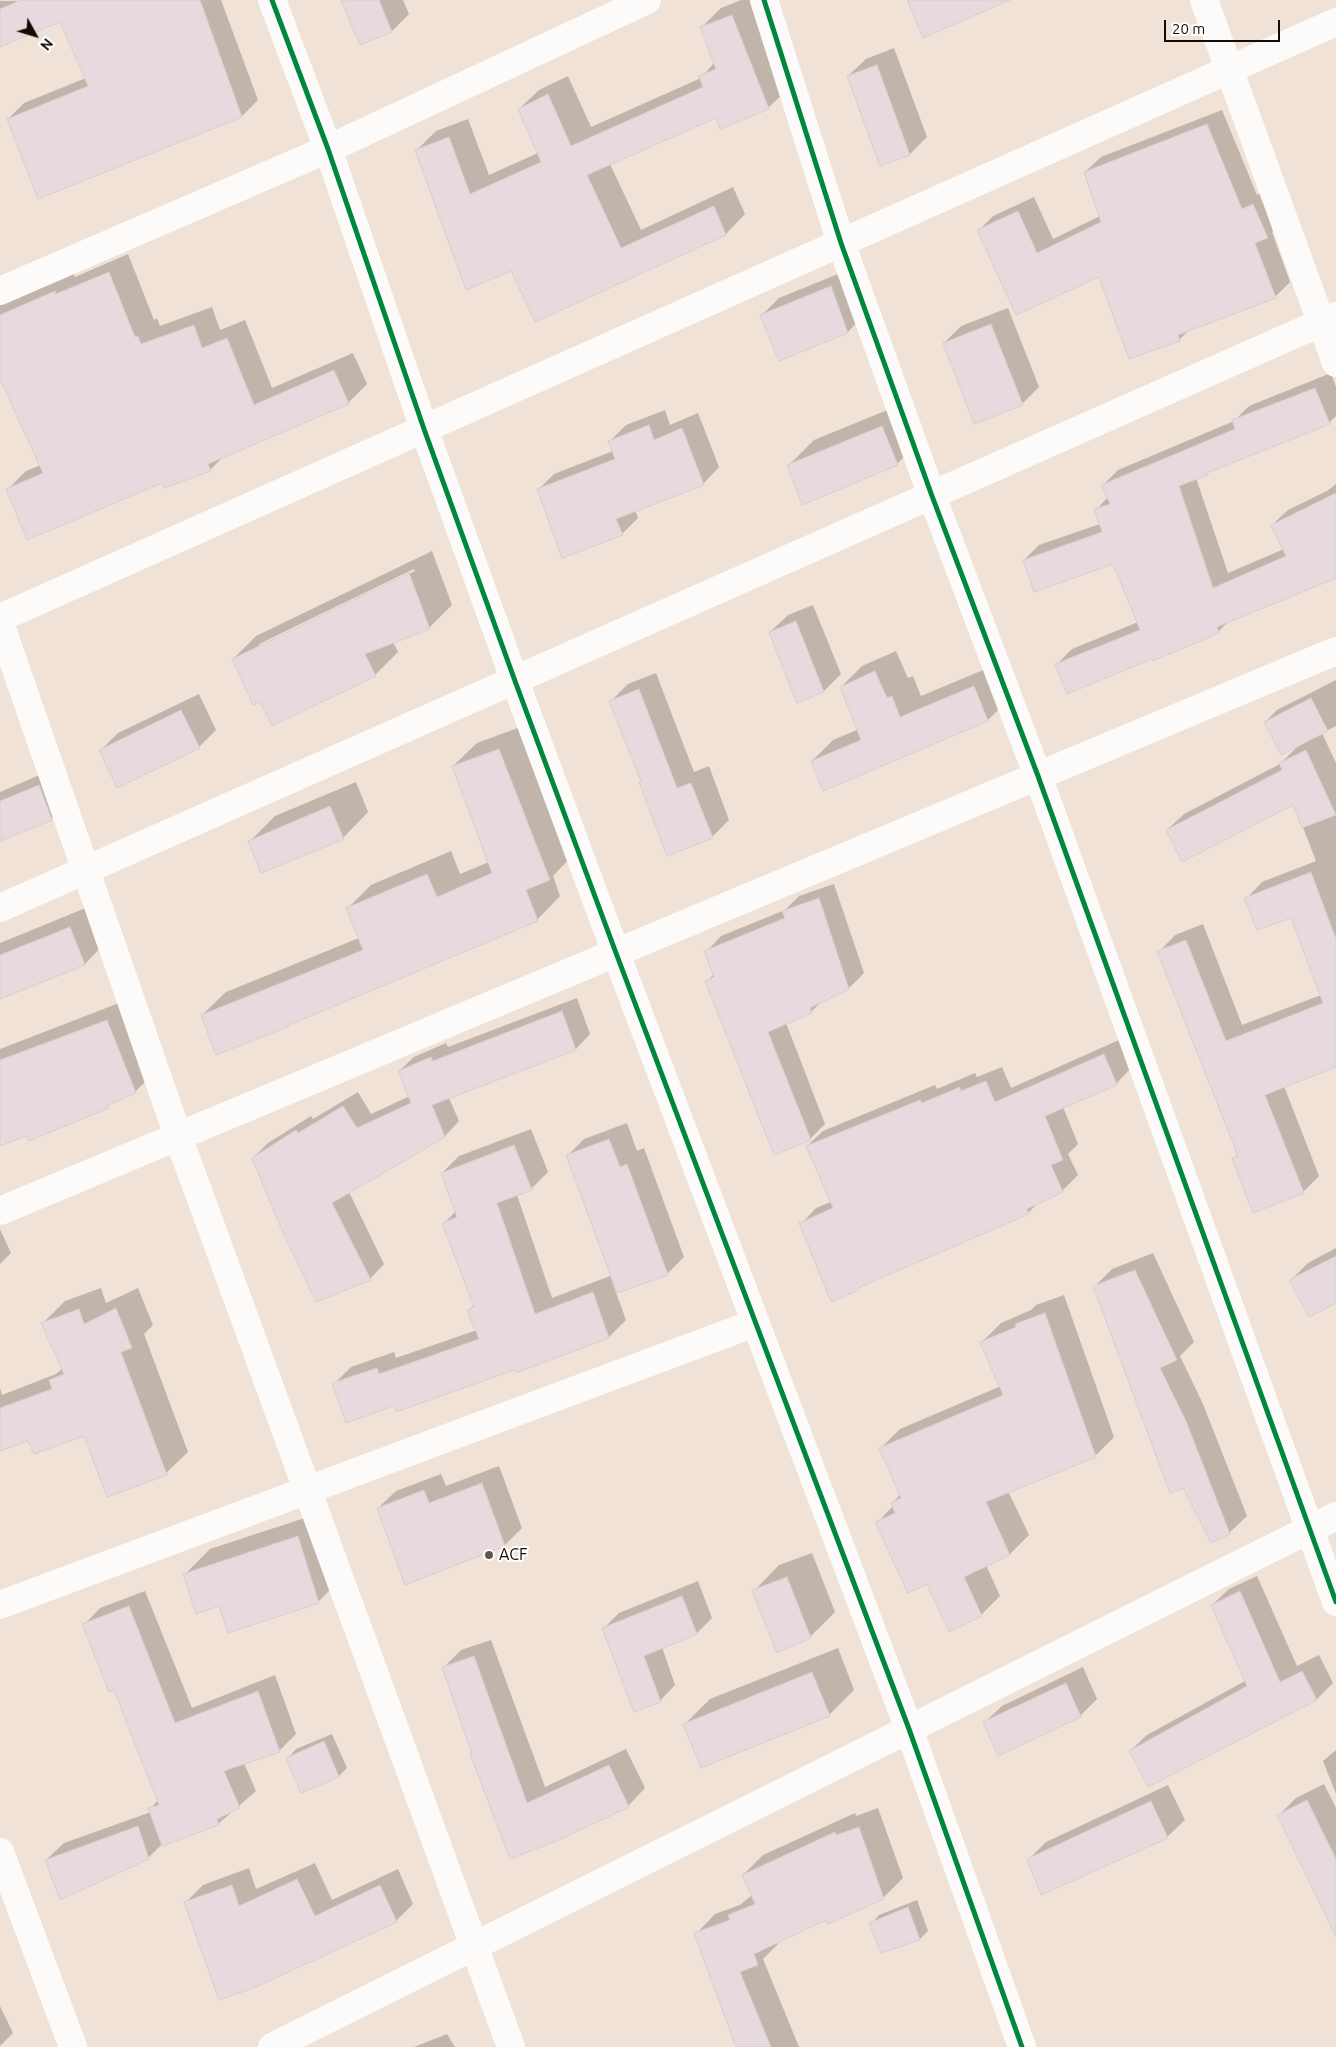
<!DOCTYPE html>
<style>
body{margin:0}
#map{position:relative;width:1336px;height:2047px;overflow:hidden;background:#f0e2d6;font-family:Ubuntu,sans-serif}
canvas{display:block}
.north{position:absolute;left:10px;top:10px;width:50px;height:50px;-webkit-text-stroke:4px #fff;paint-order:stroke;rotate:129deg;font-size:14px;font-weight:700;line-height:20px;text-align:center;color:#130b04}
.north::after{content:'';display:block;margin:auto;width:18px;height:22px;background:#130b04;clip-path:polygon(50% 0,100% 100%,50% 72%,0 100%)}
.scale{position:absolute;left:1164px;top:20px;width:116px;height:22px;box-sizing:border-box;border:2px solid #130b04;border-top:0;padding-left:6px;font-size:15px;line-height:18px;white-space:nowrap;color:#130b04;-webkit-text-stroke:4px #fff;paint-order:stroke}
</style>
<div id="map">
<canvas width="1336" height="2047"></canvas>
<div class="north">N</div>
<div class="scale">20 m</div>
</div>
<script>
const g = document.querySelector('canvas').getContext('2d');
g.lineJoin = 'round';
function fillPath(path, color) {
  g.fillStyle = color;
  g.fill(path, 'evenodd');
}
function poly(rows) {
  const path = new Path2D();
  for (const r of rows) {
    path.moveTo(r[0], r[1]);
    for (let i = 2; i < r.length; i += 2) path.lineTo(r[i], r[i + 1]);
  }
  return path;
}
function trace(path, color, width, dash) {
  g.strokeStyle = color;
  g.lineWidth = width;
  g.lineCap = dash ? 'butt' : 'round';
  g.setLineDash(dash || []);
  g.stroke(path);
}
function label(font, color, halo, rows, align = 'center') {
  g.font = font + ' Ubuntu,sans-serif';
  g.lineWidth = 4;
  g.setLineDash([]);
  g.textBaseline = 'middle';
  g.strokeStyle = halo;
  g.fillStyle = color;
  for (const [text, x, y, turn = 0] of rows) {
    g.save();
    g.translate(x, y);
    g.rotate((+turn || 0) * Math.PI / 180);
    g.textAlign = isNaN(turn) ? turn : align;
    if (halo) g.strokeText(text, 0, 0);
    g.fillText(text, 0, 0);
    g.restore();
  }
}
fillPath(poly([
 [221,0,258,100,242,116,8,119,24,103,86,78,61,20,0,46,0,1],
 [342,0,403,0,409,14,392,31,361,44],
 [741,0,753,0,788,89,768,108,716,117,610,164,641,230,733,187,745,214,726,234,624,281,512,269,417,150,436,131,468,119,489,175,538,153,519,109,539,90,568,76,591,127,701,78,715,62,702,27,721,8],
 [894,48,927,137,910,154,848,76,866,59],
 [1222,110,1257,195,1268,190,1282,222,1272,232,1290,282,1275,297,1190,329,1179,340,1100,275,1017,314,978,231,993,216,1034,197,1053,239,1100,216,1085,172,1101,157],
 [128,254,154,320,157,318,160,326,212,307,220,330,245,320,272,388,353,353,367,384,348,403,223,457,210,470,163,481,7,490,26,471,41,465,0,376,0,305,73,273,75,277],
 [848,270,865,314,848,332,779,359,762,315,779,298],
 [1008,308,1039,387,1022,404,944,343,961,326],
 [1331,373,1336,387,1336,416,1329,423,1211,470,1196,478,1228,573,1284,549,1272,525,1288,510,1327,491,1336,484,1336,576,1230,620,1218,632,1153,657,1057,664,1072,649,1138,622,1113,563,1024,560,1039,545,1100,524,1096,510,1108,497,1103,485,1118,470,1234,421,1249,406],
 [907,402,922,439,897,464,788,466,814,440],
 [665,410,670,425,698,413,719,467,703,484,635,510,638,518,622,534,538,490,554,474,613,451,610,441,626,425],
 [432,551,452,605,429,628,393,642,398,652,375,675,261,700,233,659,256,636],
 [414,569,415,571,259,647,259,644],
 [813,605,841,674,824,691,770,632,788,615],
 [896,651,908,678,913,676,921,696,995,665,1009,699,988,720,812,761,833,740,859,729,841,687,862,666],
 [656,673,694,772,709,766,729,820,712,837,642,780,611,701,628,684],
 [1336,680,1336,726,1322,733,1336,763,1336,1066,1284,1086,1319,1176,1303,1192,1234,1158,1239,1153,1159,952,1175,935,1203,924,1242,1025,1321,995,1291,916,1246,899,1262,882,1316,861,1294,804,1167,830,1184,814,1280,764,1299,745,1265,722,1277,710],
 [199,694,216,730,199,747,101,750,118,733],
 [523,726,573,855,553,876,560,896,537,920,293,1022,289,1025,202,1015,226,992,359,938,347,909,371,885,451,851,460,874,489,862,453,766,477,743],
 [56,768,68,802,51,819,0,840,0,792],
 [356,782,368,812,343,838,250,841,275,816],
 [834,884,864,973,849,988,822,1001,811,1012,786,1023,825,1124,810,1139,706,982,714,974,706,952,721,936,785,910,799,896],
 [93,905,107,941,85,964,0,998,0,943],
 [577,998,590,1034,576,1049,449,1098,459,1121,445,1136,349,1192,384,1264,370,1279,253,1158,268,1143,311,1116,313,1119,358,1092,371,1114,410,1096,399,1071,414,1057,446,1043,448,1047],
 [127,1000,155,1072,135,1092,113,1101,108,1106,0,1145,0,1049],
 [1119,1040,1131,1068,1116,1084,1063,1107,1078,1144,1068,1154,1078,1175,1062,1191,1039,1202,1028,1213,863,1284,858,1289,831,1301,801,1224,816,1208,831,1202,807,1146,823,1131,935,1085,937,1089,975,1073,977,1077,1002,1067,1011,1088],
 [627,1123,637,1151,644,1148,684,1257,667,1274,567,1156,584,1139],
 [531,1129,548,1172,531,1189,517,1195,552,1298,610,1276,626,1320,609,1337,516,1372,515,1368,395,1405,334,1384,351,1367,394,1352,396,1358,477,1330,469,1310,475,1304,444,1223,456,1211,442,1173,459,1156],
 [0,1229,11,1253,0,1264],
 [1336,1248,1336,1301,1291,1280,1308,1263],
 [1153,1253,1194,1342,1180,1356,1203,1404,1247,1516,1229,1533,1095,1286,1112,1269],
 [101,1288,106,1303,138,1288,153,1325,144,1334,188,1452,166,1473,85,1434,29,1439,0,1450,0,1388,2,1395,56,1374,63,1368,43,1323,65,1301],
 [1064,1295,1114,1437,1095,1456,1008,1491,1029,1535,1010,1554,986,1565,1000,1596,981,1615,928,1582,877,1523,893,1506,892,1503,900,1495,881,1448,900,1429,1001,1386,982,1342,1001,1323,1031,1310,1036,1305],
 [499,1466,522,1528,505,1545,407,1583,378,1508,396,1491,441,1474,446,1486],
 [323,1512,344,1576,318,1602,220,1605,185,1574,210,1549],
 [812,1553,835,1612,810,1637,754,1591,779,1565],
 [1257,1576,1297,1666,1319,1655,1333,1683,1317,1699,1130,1751,1147,1735,1245,1681,1212,1605,1229,1589],
 [698,1581,712,1618,697,1633,662,1647,675,1685,660,1701,604,1628,619,1613],
 [145,1591,192,1708,275,1675,296,1734,279,1751,244,1763,256,1791,218,1824,161,1845,149,1857,60,1899,46,1860,64,1843,151,1812,150,1809,158,1800,115,1689,84,1625,100,1608],
 [491,1640,545,1787,626,1749,645,1788,628,1806,561,1838,473,1753,444,1667,461,1650],
 [838,1648,854,1690,829,1715,685,1724,710,1699],
 [1083,1667,1097,1699,1080,1716,984,1723,1002,1706],
 [332,1734,347,1768,339,1776,288,1758,296,1749],
 [1336,1750,1336,1794,1323,1761],
 [1324,1784,1336,1808,1336,1882,1279,1815,1296,1798],
 [1168,1785,1185,1820,1167,1837,1041,1893,1029,1859,1046,1842],
 [878,1808,903,1878,883,1898,827,1919,777,1942,778,1944,763,1959,799,2047,737,2047,696,1934,715,1914,740,1905,752,1895,743,1875,763,1855,855,1813,856,1816],
 [315,1863,332,1900,398,1869,413,1904,396,1921,255,1986,186,1902,203,1885,249,1868,256,1889],
 [917,1900,928,1931,920,1939,881,1952,871,1924,879,1915],
 [0,2006,13,2033,0,2046],
 [447,2034,455,2047,414,2047]
]), '#0003');
const building = poly([
 [21,0,200,0,242,117,38,199,7,119,88,86,60,22,0,47,0,9,21,0],
 [341,0,379,0,392,32,360,45,341,0],
 [907,0,1010,0,923,38,907,0],
 [732,15,769,109,720,129,716,118,587,175,621,248,714,206,726,235,535,322,511,271,466,290,415,150,449,137,470,194,541,162,518,109,548,94,571,146,703,87,699,76,716,69,700,27,732,15],
 [877,65,910,155,880,166,847,76,877,65],
 [1207,124,1242,209,1253,204,1268,238,1255,243,1276,298,1178,335,1180,341,1129,359,1099,277,1016,315,977,230,1018,211,1037,253,1101,222,1084,172,1207,124],
 [109,272,135,337,138,336,141,344,194,325,202,348,227,338,254,405,334,370,349,404,208,464,211,471,164,488,162,483,27,540,6,489,43,473,0,379,0,315,55,291,56,294,109,272],
 [831,286,848,333,779,361,760,315,831,286],
 [991,324,1023,405,974,424,943,343,991,324],
 [1315,388,1330,424,1207,473,1208,475,1179,486,1213,588,1286,556,1271,525,1336,493,1336,578,1217,627,1219,633,1153,661,1152,659,1067,694,1055,664,1140,630,1113,564,1034,592,1023,560,1102,532,1094,509,1110,504,1101,485,1235,429,1232,420,1315,388],
 [649,425,654,440,682,428,704,485,616,519,623,535,562,558,537,489,615,459,608,441,649,425],
 [882,426,898,465,802,505,787,465,882,426],
 [409,573,430,629,365,654,376,676,272,726,260,702,253,705,232,659,409,573],
 [796,621,824,692,797,703,769,632,796,621],
 [875,671,887,698,892,696,900,717,974,686,988,721,823,791,811,761,861,740,840,687,875,671],
 [639,689,677,788,691,783,713,838,667,856,639,782,641,781,609,701,639,689],
 [1311,698,1328,731,1281,755,1264,722,1311,698],
 [181,710,200,748,117,788,99,750,181,710],
 [499,749,550,880,526,890,538,921,289,1025,290,1026,216,1055,201,1015,363,950,346,908,427,874,437,897,492,873,452,766,499,749],
 [1306,750,1336,815,1302,828,1293,805,1182,862,1166,830,1282,770,1279,763,1306,750],
 [39,785,52,820,0,841,0,801,39,785],
 [330,806,344,839,261,873,248,841,330,806],
 [1311,872,1336,939,1336,1067,1265,1095,1304,1193,1253,1213,1232,1158,1238,1156,1157,951,1186,940,1226,1041,1323,1003,1291,918,1257,930,1244,898,1311,872],
 [819,898,849,989,810,1008,812,1013,768,1032,811,1140,774,1155,705,981,714,977,704,951,785,918,782,911,819,898],
 [70,927,85,965,0,999,0,955,70,927],
 [562,1011,576,1050,432,1105,445,1137,332,1203,371,1280,316,1302,281,1228,252,1158,296,1130,298,1133,343,1106,357,1128,411,1103,398,1071,431,1057,433,1061,562,1011],
 [107,1020,136,1093,108,1105,109,1108,29,1141,26,1136,0,1146,0,1060,107,1020],
 [1104,1054,1117,1085,1045,1116,1063,1160,1051,1165,1063,1192,1027,1209,1029,1214,858,1288,859,1290,831,1302,799,1223,833,1208,806,1146,920,1100,922,1103,960,1087,961,1091,986,1081,995,1102,1104,1054],
 [609,1139,620,1167,627,1164,668,1275,617,1293,566,1155,609,1139],
 [514,1145,532,1190,497,1203,535,1314,593,1292,609,1338,516,1373,514,1370,396,1412,394,1406,346,1423,332,1383,377,1368,379,1374,479,1339,467,1310,474,1307,442,1223,457,1217,441,1173,514,1145],
 [1336,1256,1336,1303,1309,1317,1289,1280,1336,1256],
 [1135,1270,1177,1360,1160,1368,1186,1421,1230,1534,1211,1543,1183,1488,1170,1493,1093,1286,1135,1270],
 [116,1308,132,1348,121,1352,167,1475,107,1497,84,1436,34,1454,28,1441,0,1451,0,1408,52,1389,49,1380,64,1374,41,1323,79,1309,84,1324,116,1308],
 [1045,1313,1096,1457,986,1502,1010,1555,964,1577,982,1616,949,1632,927,1584,908,1593,875,1522,895,1513,891,1503,901,1498,879,1448,1003,1395,980,1342,1016,1327,1015,1324,1045,1313],
 [482,1483,505,1546,405,1585,377,1508,424,1490,429,1503,482,1483],
 [298,1536,319,1603,228,1633,219,1606,196,1614,183,1574,298,1536],
 [787,1577,811,1638,777,1653,752,1590,787,1577],
 [1240,1591,1280,1682,1302,1671,1317,1700,1148,1787,1129,1751,1247,1686,1211,1605,1240,1591],
 [682,1596,697,1634,644,1656,661,1702,634,1712,602,1628,682,1596],
 [129,1606,175,1723,258,1691,280,1752,224,1771,240,1808,217,1819,219,1825,162,1846,148,1808,159,1805,114,1690,109,1692,82,1624,129,1606],
 [474,1656,527,1803,609,1765,629,1807,561,1839,510,1859,470,1754,472,1754,442,1667,474,1656],
 [812,1672,830,1716,701,1768,683,1724,812,1672],
 [1066,1683,1081,1717,998,1756,983,1722,1066,1683],
 [324,1741,339,1777,301,1793,286,1758,324,1741],
 [1307,1800,1336,1859,1336,1937,1277,1815,1307,1800],
 [1151,1801,1168,1838,1041,1895,1027,1859,1151,1801],
 [138,1826,149,1859,60,1900,45,1860,138,1826],
 [859,1827,884,1899,828,1924,826,1920,754,1954,758,1965,740,1972,771,2047,736,2047,694,1933,730,1920,728,1915,755,1904,742,1875,835,1832,836,1835,859,1827],
 [297,1879,315,1916,380,1885,397,1922,256,1987,219,2000,184,1902,232,1885,239,1906,297,1879],
 [908,1907,920,1940,881,1953,869,1923,908,1907]
]);
fillPath(building, '#e7dadf');
trace(building, '#d6cdcd', 1);
trace(poly([
 [764,0,841,243,932,496,1038,776,1336,1602],
 [1204,0,1336,363],
 [0,291,328,149,647,0],
 [0,618,1336,22],
 [0,623,178,1136,511,2047],
 [0,908,1336,316],
 [0,1211,1336,651],
 [0,1605,755,1323],
 [0,1852,73,2047],
 [272,2047,1336,1516]
]), '#fdfbf9', 28);
trace(poly([
 [272,0,328,149,424,429,515,681,616,953,909,1729,1022,2047]
]), '#fdfbf9', 28);
trace(poly([
 [272,0,328,149,424,429,515,681,616,953,909,1729,1022,2047],
 [764,0,841,243,932,496,1038,776,1336,1602]
]), '#00873e', 5);
for (const [x, y, r, color] of [
 [489,1555,5,"#60564e"]
]) {
  const dot = new Path2D();
  dot.arc(x, y, r, 0, 2 * Math.PI);
  g.fillStyle = color;
  g.fill(dot);
  trace(dot, '#fff', 2);
}
label('16px', '#130b04', '#fff', [
 ["ACF",499,1555]
], 'left');
</script>
